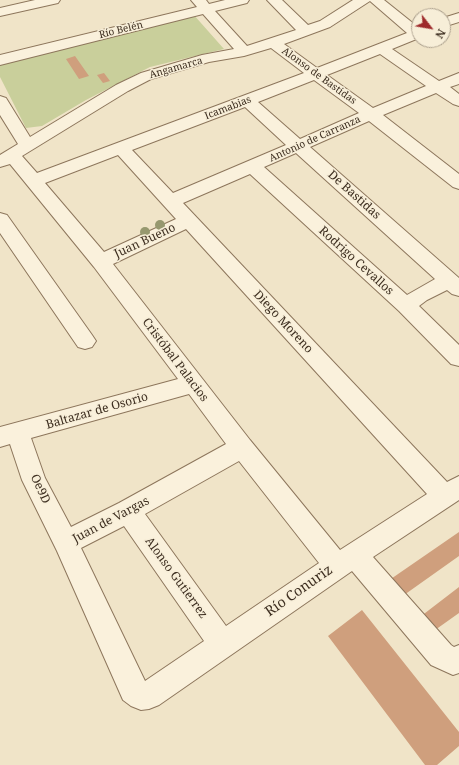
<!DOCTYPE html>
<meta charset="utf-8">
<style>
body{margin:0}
#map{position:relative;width:459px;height:765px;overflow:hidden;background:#f0e4c8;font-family:"Noto Serif",serif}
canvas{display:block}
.north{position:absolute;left:411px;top:8px;width:40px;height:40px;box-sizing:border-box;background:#f7eed8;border:1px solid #ada18e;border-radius:50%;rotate:121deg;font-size:11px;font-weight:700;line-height:16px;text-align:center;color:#3d2e20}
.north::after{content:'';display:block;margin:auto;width:14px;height:18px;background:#9e2a2b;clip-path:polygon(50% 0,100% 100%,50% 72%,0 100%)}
</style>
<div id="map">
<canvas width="459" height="765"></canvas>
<div class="north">N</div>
</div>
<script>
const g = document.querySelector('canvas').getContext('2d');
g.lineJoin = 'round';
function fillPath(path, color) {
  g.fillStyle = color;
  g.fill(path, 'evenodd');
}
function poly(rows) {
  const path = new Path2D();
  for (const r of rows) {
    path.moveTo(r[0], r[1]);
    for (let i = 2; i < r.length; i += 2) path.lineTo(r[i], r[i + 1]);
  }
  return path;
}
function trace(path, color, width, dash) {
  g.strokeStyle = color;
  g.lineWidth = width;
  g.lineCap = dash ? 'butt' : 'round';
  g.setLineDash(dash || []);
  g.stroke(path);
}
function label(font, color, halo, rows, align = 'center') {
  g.font = font + ' "Noto Serif",serif';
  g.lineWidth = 3;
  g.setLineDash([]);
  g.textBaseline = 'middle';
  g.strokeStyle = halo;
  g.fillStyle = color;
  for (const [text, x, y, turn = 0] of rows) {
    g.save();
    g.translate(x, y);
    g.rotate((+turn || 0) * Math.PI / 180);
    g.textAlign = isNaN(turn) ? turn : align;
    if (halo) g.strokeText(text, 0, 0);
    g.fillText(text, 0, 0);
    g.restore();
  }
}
fillPath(poly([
 [193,14,224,49,150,67,86,100,42,126,26,128,0,77,0,65]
]), '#c9cf9b');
fillPath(poly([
 [75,56,89,76,79,79,66,59],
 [104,73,110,81,103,83,97,75],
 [459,532,459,556,397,600,385,583],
 [459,587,459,613,428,635,416,620],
 [362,610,459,732,459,746,437,765,425,765,328,636]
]), '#cf9f7d');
const minor = poly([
 [35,0,60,0,58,3,0,16,0,8,35,0],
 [191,0,206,0,209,4,225,0,249,0,247,3,215,11,247,46,296,30,267,0,282,0,308,25,320,21,353,0,384,0,419,28,419,38,392,49,439,81,459,73,459,84,450,87,459,94,459,106,453,104,436,93,383,115,459,174,459,189,453,187,369,121,310,147,459,278,459,296,452,294,447,290,427,300,419,306,459,345,459,366,451,364,399,311,250,174,183,203,447,482,459,476,459,500,373,557,451,645,454,647,459,645,459,673,453,675,431,665,352,571,159,705,149,709,141,710,131,706,123,700,57,551,22,480,10,444,0,447,0,427,178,379,94,267,10,164,0,167,0,155,18,144,0,115,0,96,6,98,30,137,116,85,141,73,202,55,234,49,203,14,0,65,0,55,197,7,191,0],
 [370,1,407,33,317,68,284,44,330,27,370,1],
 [271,48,304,73,37,173,22,156,128,91,151,79,209,62,244,56,271,48],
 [380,54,426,86,373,108,327,75,380,54],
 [314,80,359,113,300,139,258,102,314,80],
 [245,107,286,145,173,193,132,150,245,107],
 [296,153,435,279,407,295,264,167,296,153],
 [118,155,176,219,104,252,45,183,118,155],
 [186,229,427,494,340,550,250,440,113,264,186,229],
 [189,394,226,444,119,503,71,527,45,478,31,438,189,394],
 [239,461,319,563,226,626,145,514,239,461],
 [124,526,204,641,145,681,81,548,124,526],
 [459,13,459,22,443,27,443,18,459,13],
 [0,213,7,215,92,335,96,341,92,347,85,349,78,347,0,233,0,213]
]);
trace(minor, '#8d765c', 2);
fillPath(minor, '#faf1dc');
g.fillStyle = '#96986f';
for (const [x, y] of [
 [160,225],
 [145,232]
]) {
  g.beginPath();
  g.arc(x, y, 5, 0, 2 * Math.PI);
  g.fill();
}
label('10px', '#3d2e20', '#f7eed8', [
 ["Río Belén",121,30,-14],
 ["Angamarca",176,68,-16],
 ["Alonso de Bastidas",319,76,36],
 ["Icamabias",228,108,-21],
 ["Antonio de Carranza",315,139,-24]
]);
label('12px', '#3d2e20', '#f7eed8', [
 ["De Bastidas",354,195,42],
 ["Juan Bueno",145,241,-25],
 ["Rodrigo Cevallos",356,261,42],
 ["Diego Moreno",283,322,47],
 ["Cristóbal Palacios",175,360,53],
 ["Baltazar de Osorio",97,411,-16],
 ["Oe9D",40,489,65],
 ["Juan de Vargas",111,520,-28],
 ["Alonso Gutierrez",176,578,54]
]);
label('14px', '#3d2e20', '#f7eed8', [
 ["Río Conuriz",299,591,-35]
]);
</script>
